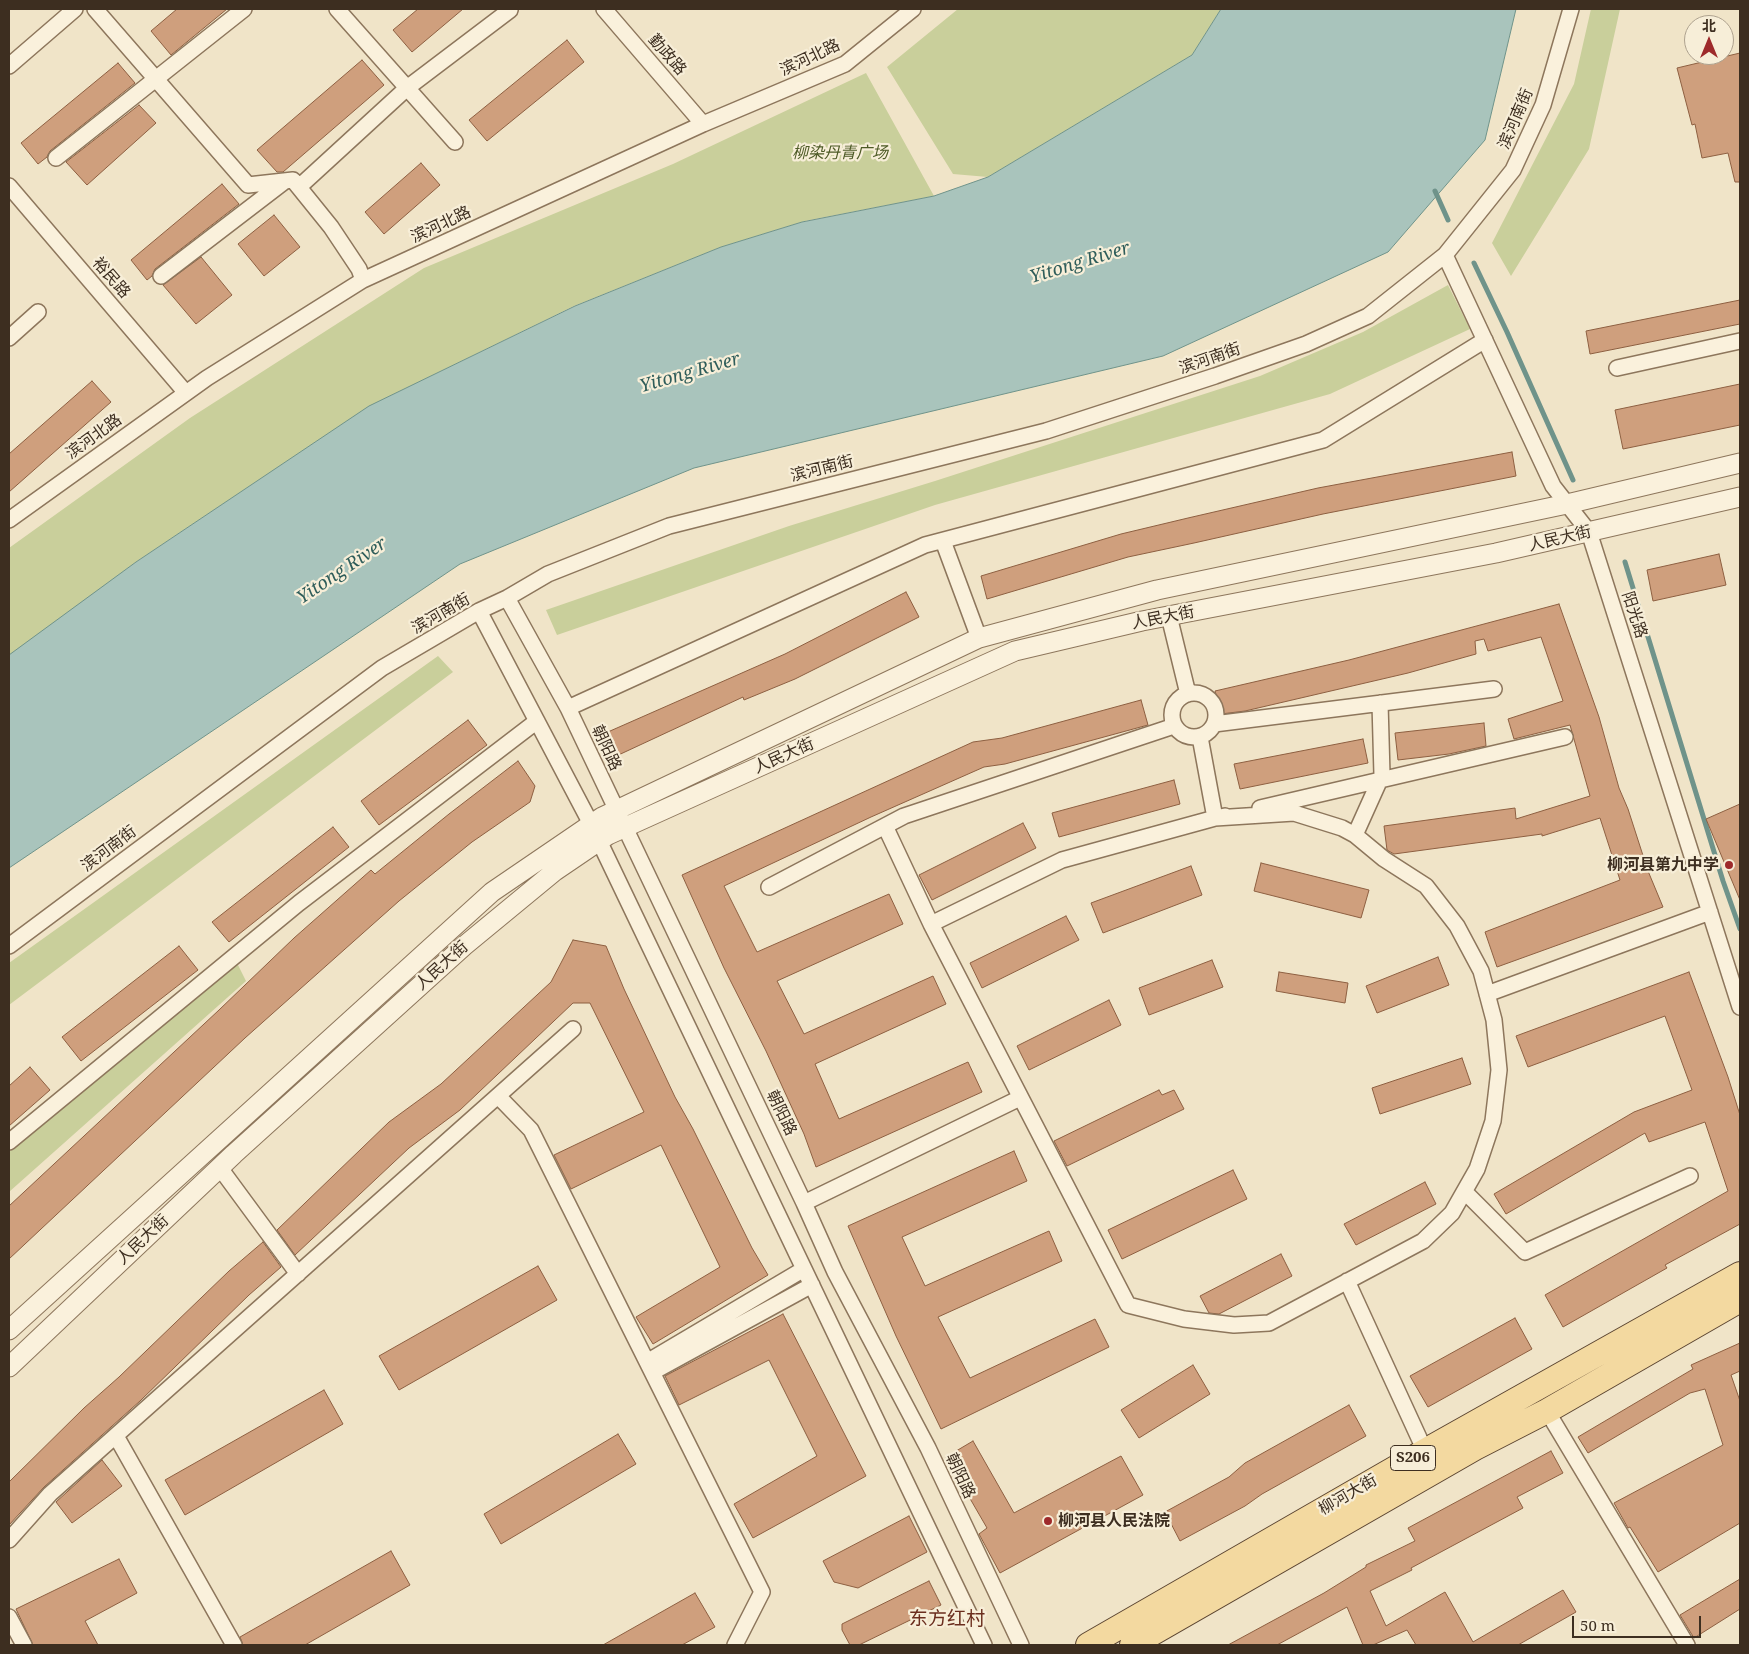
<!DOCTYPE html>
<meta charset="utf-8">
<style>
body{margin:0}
#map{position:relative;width:1749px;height:1654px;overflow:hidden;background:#f0e4c8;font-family:"Noto Serif","Noto Sans SC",serif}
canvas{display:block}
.frame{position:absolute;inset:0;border:10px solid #3d2e20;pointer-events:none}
.north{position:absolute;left:1684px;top:15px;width:50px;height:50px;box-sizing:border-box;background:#f7eed8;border:1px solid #ada18e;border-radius:50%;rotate:0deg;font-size:14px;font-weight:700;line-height:20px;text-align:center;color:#3d2e20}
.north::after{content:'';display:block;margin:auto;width:18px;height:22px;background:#9e2a2b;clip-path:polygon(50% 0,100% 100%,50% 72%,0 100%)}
.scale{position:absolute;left:1572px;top:1616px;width:129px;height:22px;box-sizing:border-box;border:2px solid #3d2e20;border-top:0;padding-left:6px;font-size:15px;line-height:18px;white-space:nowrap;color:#3d2e20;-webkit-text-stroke:4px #f7eed8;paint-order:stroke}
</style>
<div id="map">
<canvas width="1749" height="1654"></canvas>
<div class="frame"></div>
<div class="north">北</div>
<div class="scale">50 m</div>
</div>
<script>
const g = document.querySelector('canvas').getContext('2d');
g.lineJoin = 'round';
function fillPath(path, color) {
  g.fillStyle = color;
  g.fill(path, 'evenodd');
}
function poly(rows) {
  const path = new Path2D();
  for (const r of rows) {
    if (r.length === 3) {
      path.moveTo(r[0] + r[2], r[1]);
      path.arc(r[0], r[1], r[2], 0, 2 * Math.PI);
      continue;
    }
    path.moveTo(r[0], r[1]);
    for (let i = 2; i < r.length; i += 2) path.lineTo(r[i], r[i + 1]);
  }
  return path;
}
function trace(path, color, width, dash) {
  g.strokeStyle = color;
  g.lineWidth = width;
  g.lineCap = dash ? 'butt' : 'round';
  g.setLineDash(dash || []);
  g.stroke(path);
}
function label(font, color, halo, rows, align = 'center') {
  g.font = font + ' "Noto Serif","Noto Sans SC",serif';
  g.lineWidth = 4.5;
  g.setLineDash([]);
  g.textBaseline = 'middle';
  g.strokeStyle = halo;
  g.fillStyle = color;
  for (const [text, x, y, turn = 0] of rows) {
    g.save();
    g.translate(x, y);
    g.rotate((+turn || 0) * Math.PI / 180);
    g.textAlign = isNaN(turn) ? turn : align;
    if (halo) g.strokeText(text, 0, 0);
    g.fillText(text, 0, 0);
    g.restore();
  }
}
fillPath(poly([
 [958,9,1221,9,1192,55,988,177,953,174,887,67],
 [1591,9,1620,9,1589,149,1511,276,1492,243,1574,84],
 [866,73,934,196,805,221,721,247,574,306,370,406,136,562,9,659,9,548,190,418,424,268,673,164],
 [1448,285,1470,329,1330,394,935,505,557,635,546,610,789,526,935,481,1260,376,1363,332],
 [438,656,453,672,9,1005,9,963],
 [237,963,246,981,9,1192,9,1149]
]), '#c9cf9b');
const water = poly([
 [1221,9,1516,9,1485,140,1388,252,1163,356,694,468,460,564,9,868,9,655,136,562,369,406,575,306,721,247,802,222,934,196,988,177,1192,55,1221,9]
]);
fillPath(water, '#a9c4bc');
trace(water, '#6f938a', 1);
trace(poly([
 [1435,191,1448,220],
 [1474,263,1507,332,1573,480],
 [1625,562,1723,881,1740,929]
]), '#6f938a', 5);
const building = poly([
 [177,9,227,9,171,55,151,31,177,9],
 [418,9,463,9,412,52,393,30,418,9],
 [567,40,584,62,487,141,469,120,567,40],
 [1740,53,1740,182,1735,182,1728,153,1702,158,1695,124,1692,125,1677,68,1740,53],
 [362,60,384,85,283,172,277,172,257,150,362,60],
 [118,63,135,83,50,151,47,157,38,164,21,143,118,63],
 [139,105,156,123,87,185,66,162,139,105],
 [421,163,440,185,384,234,365,212,421,163],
 [222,184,239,204,155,269,152,276,147,280,131,260,222,184],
 [274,215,300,247,264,276,238,244,274,215],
 [201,257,232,295,196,324,163,285,201,257],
 [1740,300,1740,324,1590,354,1586,331,1740,300],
 [92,381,111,402,9,492,9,454,92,381],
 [1740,384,1740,425,1623,449,1615,410,1740,384],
 [1512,452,1516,476,1323,514,1194,543,1128,557,987,599,981,576,1121,534,1188,518,1318,488,1512,452],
 [1719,554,1726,585,1653,601,1647,570,1719,554],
 [906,592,919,617,795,679,744,700,743,697,612,758,601,735,785,654,906,592],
 [1559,604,1599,717,1619,788,1628,809,1648,871,1663,907,1497,967,1485,932,1620,880,1600,818,1542,836,1542,834,1394,854,1387,850,1384,826,1515,808,1516,819,1590,796,1570,725,1514,739,1508,719,1563,701,1541,637,1488,651,1484,639,1475,641,1476,654,1408,673,1245,711,1221,714,1215,691,1349,660,1559,604],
 [1141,700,1148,725,1005,764,984,767,871,817,724,886,757,952,889,894,903,924,777,981,804,1034,933,976,946,1004,815,1064,839,1119,968,1062,982,1092,816,1167,804,1134,766,1051,724,968,682,875,973,742,1002,738,1141,700],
 [468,720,487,745,379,825,361,801,468,720],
 [1484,723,1486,746,1449,754,1398,760,1395,733,1484,723],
 [1363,739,1368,763,1240,789,1234,764,1363,739],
 [518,761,535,786,530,802,472,842,399,901,245,1038,9,1259,9,1206,219,1010,294,938,371,870,375,874,449,814,518,761],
 [1174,780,1180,804,1059,837,1052,813,1174,780],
 [1740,804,1740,900,1706,819,1740,804],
 [1023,823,1036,848,932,900,919,875,1023,823],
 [333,827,349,847,229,942,212,922,333,827],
 [1261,863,1369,890,1361,918,1254,891,1261,863],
 [1191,866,1202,895,1103,933,1091,903,1191,866],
 [1066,916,1079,940,982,988,970,963,1066,916],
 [573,940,606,946,624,989,675,1097,693,1129,752,1248,768,1275,653,1344,636,1317,720,1267,661,1145,571,1189,554,1155,644,1112,590,1003,573,1003,460,1110,409,1148,295,1255,277,1230,389,1122,441,1084,551,982,573,940],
 [179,946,198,970,81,1061,62,1037,179,946],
 [1438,957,1449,985,1377,1013,1366,986,1438,957],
 [1212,960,1223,987,1149,1015,1139,988,1212,960],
 [1279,972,1348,983,1345,1003,1276,991,1279,972],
 [1689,972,1728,1077,1740,1115,1740,1224,1665,1265,1667,1268,1563,1327,1545,1295,1728,1191,1705,1122,1649,1142,1645,1133,1506,1214,1494,1194,1634,1112,1692,1090,1665,1016,1528,1067,1516,1036,1689,972],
 [1109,1000,1121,1025,1029,1070,1017,1046,1109,1000],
 [1462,1058,1471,1084,1380,1114,1372,1088,1462,1058],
 [30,1067,50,1090,9,1126,9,1086,30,1067],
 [1159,1090,1162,1095,1174,1090,1184,1109,1067,1166,1054,1141,1159,1090],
 [1014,1151,1027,1181,902,1237,925,1286,1049,1231,1062,1261,938,1317,970,1378,1095,1319,1109,1347,941,1429,896,1336,848,1226,1014,1151],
 [1233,1170,1247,1199,1122,1259,1108,1230,1233,1170],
 [1425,1182,1436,1204,1356,1245,1344,1224,1425,1182],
 [263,1242,281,1267,249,1295,140,1401,44,1487,9,1525,9,1482,84,1408,119,1377,229,1271,263,1242],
 [1281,1254,1292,1276,1219,1314,1209,1313,1200,1296,1281,1254],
 [538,1266,557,1300,399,1390,379,1356,538,1266],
 [783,1314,866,1476,753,1538,734,1504,817,1456,769,1360,679,1405,665,1376,783,1314],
 [1515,1318,1532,1349,1428,1407,1410,1376,1515,1318],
 [1740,1343,1740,1371,1731,1375,1740,1401,1740,1523,1658,1572,1630,1527,1628,1528,1614,1503,1723,1445,1705,1389,1690,1393,1588,1453,1578,1437,1693,1369,1691,1365,1740,1343],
 [1193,1365,1210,1394,1139,1438,1121,1410,1193,1365],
 [324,1390,343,1424,185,1515,165,1480,324,1390],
 [1349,1405,1366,1436,1262,1494,1245,1506,1180,1541,1165,1512,1229,1477,1245,1463,1349,1405],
 [618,1434,636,1464,501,1544,484,1514,618,1434],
 [973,1441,1014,1513,1121,1456,1143,1495,1000,1573,979,1534,987,1528,946,1457,973,1441],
 [1551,1451,1563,1473,1517,1497,1523,1508,1411,1568,1412,1570,1370,1591,1386,1626,1445,1592,1473,1642,1563,1590,1576,1612,1518,1645,1416,1645,1407,1630,1373,1645,1363,1645,1347,1607,1277,1645,1228,1645,1324,1593,1366,1567,1366,1565,1415,1541,1408,1528,1551,1451],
 [102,1460,122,1486,72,1523,56,1502,102,1460],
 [909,1516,927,1552,858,1588,834,1582,823,1561,909,1516],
 [391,1551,410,1585,305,1645,243,1645,240,1637,391,1551],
 [119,1559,137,1593,85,1621,98,1645,33,1645,16,1609,119,1559],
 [1740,1579,1740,1609,1694,1638,1680,1615,1740,1579],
 [929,1581,941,1605,859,1645,850,1645,842,1630,842,1624,929,1581],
 [695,1593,715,1627,682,1645,603,1645,695,1593]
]);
fillPath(building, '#cf9f7d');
trace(building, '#8d5f41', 1);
const minor = poly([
 [95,9,248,185,293,180,331,227,359,269,363,280],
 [337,9,455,142],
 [604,9,703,124],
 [9,66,75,9],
 [56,158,244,9],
 [9,186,186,393],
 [299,187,407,88,510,10],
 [1445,255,1553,486,1589,532,1740,1007],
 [161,276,285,181],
 [9,338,38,312],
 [1617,368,1740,341],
 [9,520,207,378,363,280,703,124,845,64,913,9],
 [943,541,979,638],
 [507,598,568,708,804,1203,835,1272,928,1448,1021,1645],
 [479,611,591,824,984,1645],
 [1169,616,1188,694],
 [1194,715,22],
 [568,708,925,545,1323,440,1485,340],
 [1214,724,1494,689],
 [1200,737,1215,818,1225,816],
 [1260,808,1565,737],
 [885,826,931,924,1128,1305,1184,1319,1234,1325,1269,1323,1423,1241,1452,1213,1477,1169,1493,1121,1499,1070,1494,1020,1481,971,1457,926,1426,886,1384,859,1355,835,1342,828,1294,813,1215,818,1062,860,931,924],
 [1355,835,1382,775,1380,703],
 [769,887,904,816,1174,726],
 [9,946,382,668,479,611,507,598,548,574,669,526,1046,431,1215,376,1306,344,1368,316,1445,255,1513,170,1543,105,1571,9],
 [1487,994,1710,912],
 [498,1096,531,1130,762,1592,735,1645],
 [9,1142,299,903,537,721],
 [220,1168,298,1274],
 [1465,1192,1525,1252,1690,1176],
 [804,1203,1020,1098],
 [1347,1281,1425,1451],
 [647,1362,804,1269],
 [653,1372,812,1285],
 [1547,1411,1687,1645],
 [116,1436,234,1645],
 [9,1540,50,1494,573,1029],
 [9,1617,24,1645]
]);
const tertiary = poly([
 [9,1330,492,892,602,817,979,638,1157,590,1567,504,1740,463],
 [9,1367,234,1154,464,946,555,871,608,835,1015,651,1142,621,1496,553,1740,497]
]);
const primary = poly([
 [1088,1645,1425,1451,1740,1274],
 [1132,1645,1475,1448,1547,1411,1740,1300]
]);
trace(minor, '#8d765c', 18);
trace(tertiary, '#8d765c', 21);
trace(primary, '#5b4430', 26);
trace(minor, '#faf1dc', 15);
trace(tertiary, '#faf1dc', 19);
trace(primary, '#f3d9a0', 24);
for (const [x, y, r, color] of [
 [1729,865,5,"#9e2a2b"],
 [1048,1521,5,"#9e2a2b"]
]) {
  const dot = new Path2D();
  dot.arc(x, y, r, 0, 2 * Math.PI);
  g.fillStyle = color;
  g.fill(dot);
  trace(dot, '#f7eed8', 2);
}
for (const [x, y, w] of [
 [1413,1458,45]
]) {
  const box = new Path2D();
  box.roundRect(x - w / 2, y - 12.5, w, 25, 4);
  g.fillStyle = '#f7eed8';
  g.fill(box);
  trace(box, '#3d2e20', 1);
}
label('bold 15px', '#3d2e20', null, [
 ["S206",1413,1458]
]);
label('16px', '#3d2e20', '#f7eed8', [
 ["勤政路",667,55,49],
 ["滨河北路",810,58,-25],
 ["滨河南街",1516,119,-67],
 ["滨河北路",441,225,-25],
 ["裕民路",111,278,49],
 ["滨河南街",1210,359,-19],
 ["滨河北路",94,437,-36],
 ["滨河南街",822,469,-14],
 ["人民大街",1560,539,-13],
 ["滨河南街",441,614,-30],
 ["阳光路",1634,615,72],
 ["人民大街",1163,618,-11],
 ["朝阳路",606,748,65],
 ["人民大街",784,756,-24],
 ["滨河南街",109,849,-37],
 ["人民大街",442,966,-42],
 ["朝阳路",781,1113,64],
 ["人民大街",143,1240,-43],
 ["朝阳路",960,1476,65],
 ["柳河大街",1348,1495,-30]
]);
label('italic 16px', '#4d5a26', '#f7eed8', [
 ["柳染丹青广场",840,153]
]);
label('bold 16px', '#3d2e20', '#f7eed8', [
 ["柳河县第九中学",1719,865],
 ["柳河县人民法院",1058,1521,"left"]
], 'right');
label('italic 18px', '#2f5d5a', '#f7eed8', [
 ["Yitong River",1080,263,-17],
 ["Yitong River",690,373,-16],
 ["Yitong River",342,571,-34]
]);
label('19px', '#6b2e1e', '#f7eed8', [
 ["东方红村",947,1620]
]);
</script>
